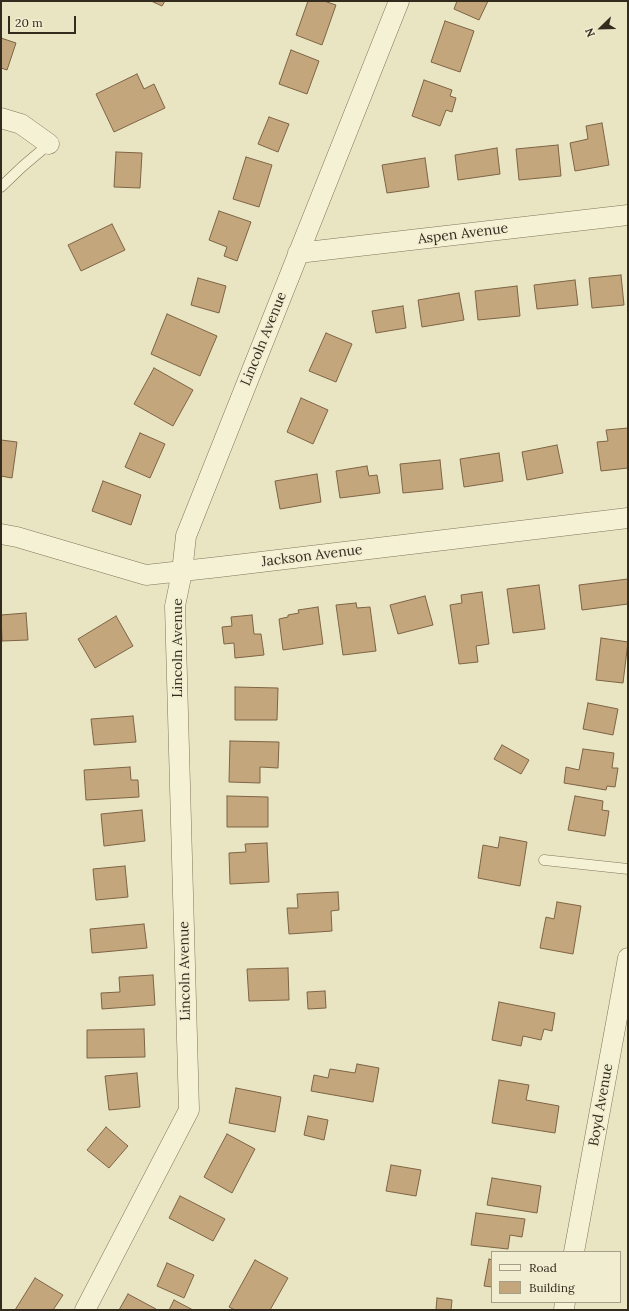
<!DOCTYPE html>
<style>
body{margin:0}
#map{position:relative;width:629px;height:1311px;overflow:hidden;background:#e9e4c2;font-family:Lora,serif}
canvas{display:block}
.frame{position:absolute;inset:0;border:2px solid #322b1e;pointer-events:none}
.legend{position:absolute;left:491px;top:1251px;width:130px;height:52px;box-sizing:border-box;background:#f1edd1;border:1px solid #a59f89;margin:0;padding:5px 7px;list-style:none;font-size:12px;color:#322b1e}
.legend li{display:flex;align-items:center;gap:8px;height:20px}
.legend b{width:20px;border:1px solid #a59f89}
.north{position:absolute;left:581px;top:8px;width:40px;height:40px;-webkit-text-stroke:3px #f1edd1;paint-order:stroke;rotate:247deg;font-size:11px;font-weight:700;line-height:16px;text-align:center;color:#322b1e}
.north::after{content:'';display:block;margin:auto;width:14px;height:18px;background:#322b1e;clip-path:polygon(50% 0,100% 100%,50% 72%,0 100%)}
.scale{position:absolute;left:8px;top:16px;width:68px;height:18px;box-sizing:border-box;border:2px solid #322b1e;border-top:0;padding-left:5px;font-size:12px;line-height:14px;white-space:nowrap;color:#322b1e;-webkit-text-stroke:3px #f1edd1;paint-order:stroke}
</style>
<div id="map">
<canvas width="629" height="1311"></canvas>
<div class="frame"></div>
<ul class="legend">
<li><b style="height:5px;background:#f5f1d4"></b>Road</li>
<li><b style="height:11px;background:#c3a67c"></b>Building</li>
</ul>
<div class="north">N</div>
<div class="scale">20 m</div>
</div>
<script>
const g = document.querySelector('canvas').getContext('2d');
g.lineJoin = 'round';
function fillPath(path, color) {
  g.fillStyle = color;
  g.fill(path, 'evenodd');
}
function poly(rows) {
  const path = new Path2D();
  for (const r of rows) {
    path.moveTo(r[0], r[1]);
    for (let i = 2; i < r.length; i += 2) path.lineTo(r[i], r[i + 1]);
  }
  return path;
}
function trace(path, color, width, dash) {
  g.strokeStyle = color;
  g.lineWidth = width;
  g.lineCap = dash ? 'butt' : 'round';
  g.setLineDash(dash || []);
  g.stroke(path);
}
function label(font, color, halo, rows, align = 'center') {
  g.font = font + ' Lora,serif';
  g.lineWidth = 3;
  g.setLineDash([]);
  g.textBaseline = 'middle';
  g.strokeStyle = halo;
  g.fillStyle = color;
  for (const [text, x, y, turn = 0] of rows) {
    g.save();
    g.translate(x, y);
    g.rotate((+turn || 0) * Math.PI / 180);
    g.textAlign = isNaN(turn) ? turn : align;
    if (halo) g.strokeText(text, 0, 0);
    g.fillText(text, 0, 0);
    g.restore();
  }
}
const building = poly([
 [151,1,165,1,162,6,151,1],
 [308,1,324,1,336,5,322,45,296,35,308,1],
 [457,1,488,1,479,20,454,9,457,1],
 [445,21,474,31,460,72,431,62,445,21],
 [1,38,16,43,7,70,1,68,1,38],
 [291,50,319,61,307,94,279,84,291,50],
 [137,74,144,89,154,84,165,108,114,132,96,94,137,74],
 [424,80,452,90,450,96,456,98,452,112,446,110,440,126,412,116,424,80],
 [269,117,289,124,278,152,258,144,269,117],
 [602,123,609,165,575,171,570,143,588,139,586,126,602,123],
 [558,145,561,176,519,180,516,149,558,145],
 [497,148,500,174,458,180,455,155,497,148],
 [116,152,142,153,140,188,114,187,116,152],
 [246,157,272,165,259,207,233,199,246,157],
 [425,158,429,187,387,193,382,165,425,158],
 [219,211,251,222,237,261,224,256,227,247,209,240,219,211],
 [112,224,125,250,81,271,68,245,112,224],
 [621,275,624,305,592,308,589,278,621,275],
 [198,278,226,286,219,313,191,305,198,278],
 [575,280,578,305,537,309,534,285,575,280],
 [517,286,520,316,478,320,475,291,517,286],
 [459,293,464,320,422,327,418,300,459,293],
 [403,306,406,328,376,333,372,311,403,306],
 [167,314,217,336,200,376,151,354,167,314],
 [326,333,352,344,336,382,309,371,326,333],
 [154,368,193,390,173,426,134,404,154,368],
 [301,398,328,410,313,444,287,432,301,398],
 [628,428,628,468,601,471,597,442,608,441,606,430,628,428],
 [140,433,165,444,150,478,125,467,140,433],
 [1,440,17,442,12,478,1,476,1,440],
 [557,445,563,473,527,480,522,452,557,445],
 [499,453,503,481,464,487,460,459,499,453],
 [440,460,443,489,403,493,400,464,440,460],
 [367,466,369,476,377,475,380,493,340,498,336,471,367,466],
 [317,474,321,502,280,509,275,481,317,474],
 [103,481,141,495,131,525,92,511,103,481],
 [628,579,628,604,582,610,579,585,628,579],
 [539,585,545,629,513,633,507,589,539,585],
 [482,592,489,644,476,646,478,662,459,664,450,605,462,603,461,595,482,592],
 [425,596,433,625,398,634,390,605,425,596],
 [356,603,357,608,370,607,376,651,343,655,336,605,356,603],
 [318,607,323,644,283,650,279,619,288,617,288,615,299,613,298,610,318,607],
 [26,613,28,640,2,641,1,615,26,613],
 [252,615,254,634,261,634,264,655,235,658,234,643,224,644,222,627,232,626,231,617,252,615],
 [116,616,133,646,95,668,78,639,116,616],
 [601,638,628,642,623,683,596,680,601,638],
 [235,687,278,688,277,720,235,720,235,687],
 [588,703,618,709,613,735,583,729,588,703],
 [133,716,136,742,94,745,91,719,133,716],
 [230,741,279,742,278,768,260,767,260,783,229,782,230,741],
 [502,745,529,760,521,774,494,759,502,745],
 [583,749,614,753,612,768,618,768,615,787,607,786,606,790,564,783,566,767,579,770,583,749],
 [130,767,131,780,138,780,139,797,86,800,84,770,130,767],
 [227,796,268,797,268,827,227,827,227,796],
 [575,796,603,801,602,810,609,811,605,836,568,830,575,796],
 [142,810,145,841,104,846,101,814,142,810],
 [500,837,527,842,520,886,478,878,483,845,498,848,500,837],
 [267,843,269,882,230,884,229,853,246,852,245,844,267,843],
 [125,866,128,897,96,900,93,869,125,866],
 [338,892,339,910,331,911,332,931,289,934,287,908,298,908,297,894,338,892],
 [557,902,581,906,573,954,540,948,546,917,554,919,557,902],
 [144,924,147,948,92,953,90,929,144,924],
 [288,968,289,1000,249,1001,247,969,288,968],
 [153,975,155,1005,102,1009,101,993,120,992,119,977,153,975],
 [325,991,326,1008,308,1009,307,992,325,991],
 [499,1002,555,1013,552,1031,544,1029,541,1040,523,1036,521,1046,492,1040,499,1002],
 [144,1029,145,1057,87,1058,87,1030,144,1029],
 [357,1064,379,1068,373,1102,311,1091,314,1075,328,1078,330,1069,355,1073,357,1064],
 [137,1073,140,1107,109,1110,105,1076,137,1073],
 [499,1080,529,1085,526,1100,559,1106,555,1133,492,1123,499,1080],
 [236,1088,281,1097,275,1132,229,1123,236,1088],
 [308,1116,328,1120,324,1140,304,1135,308,1116],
 [106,1127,128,1146,109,1168,87,1150,106,1127],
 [227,1134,255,1149,232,1193,204,1177,227,1134],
 [391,1165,421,1170,416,1196,386,1191,391,1165],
 [492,1178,541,1186,537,1213,487,1205,492,1178],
 [180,1196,225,1219,213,1241,169,1218,180,1196],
 [476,1213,525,1219,522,1237,510,1235,508,1249,471,1245,476,1213],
 [489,1259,492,1260,492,1287,484,1286,489,1259],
 [255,1260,288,1278,270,1310,235,1310,229,1307,255,1260],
 [167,1263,194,1275,184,1298,157,1286,167,1263],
 [35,1278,63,1295,53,1310,15,1310,35,1278],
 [128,1294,156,1309,156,1310,119,1310,128,1294],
 [437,1298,452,1300,451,1310,436,1310,437,1298],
 [174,1300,193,1310,169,1310,174,1300]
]);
fillPath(building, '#c3a67c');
trace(building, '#7d6444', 1);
const service = poly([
 [1,187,23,166,49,144],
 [544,860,628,869]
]);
const minor = poly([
 [1,118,21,124,49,144],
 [298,253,628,215],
 [1,534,17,537,146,575,219,567,628,518],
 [574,1252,628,958],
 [85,1310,189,1110,175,606,182,572,186,536,399,1],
 [564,1310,565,1302]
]);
trace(service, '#81765b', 11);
trace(minor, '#81765b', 21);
trace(service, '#f5f1d4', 10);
trace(minor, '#f5f1d4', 20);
label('14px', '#322b1e', '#f1edd1', [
 ["Aspen Avenue",463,234,-7],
 ["Lincoln Avenue",264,339,-68],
 ["Jackson Avenue",312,556,-7],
 ["Lincoln Avenue",178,648,-90],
 ["Lincoln Avenue",185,971,-91],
 ["Boyd Avenue",601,1105,-80]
]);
</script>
